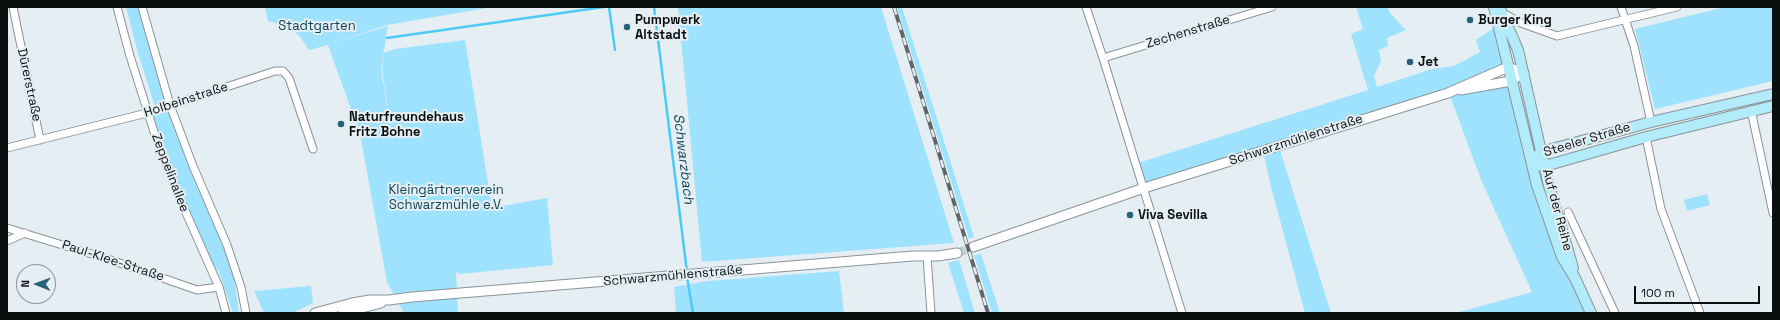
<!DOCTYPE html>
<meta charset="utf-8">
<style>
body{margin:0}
#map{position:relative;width:1780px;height:320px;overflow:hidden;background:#e5eff3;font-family:"Space Grotesk",sans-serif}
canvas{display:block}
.frame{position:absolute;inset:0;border:8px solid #0b0f10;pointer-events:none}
.north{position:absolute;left:16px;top:264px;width:40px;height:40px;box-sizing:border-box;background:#e5eff3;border:1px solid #8e9598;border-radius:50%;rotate:271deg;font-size:11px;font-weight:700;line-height:16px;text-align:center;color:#0b0f10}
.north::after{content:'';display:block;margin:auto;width:14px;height:18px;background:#26637a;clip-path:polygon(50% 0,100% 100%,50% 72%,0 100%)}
.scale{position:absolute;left:1634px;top:286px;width:126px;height:18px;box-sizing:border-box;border:2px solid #0b0f10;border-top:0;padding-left:5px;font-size:12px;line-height:14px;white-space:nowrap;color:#0b0f10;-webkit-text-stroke:3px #e5eff3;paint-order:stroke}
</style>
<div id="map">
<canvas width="1780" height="320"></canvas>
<div class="frame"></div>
<div class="north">N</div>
<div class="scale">100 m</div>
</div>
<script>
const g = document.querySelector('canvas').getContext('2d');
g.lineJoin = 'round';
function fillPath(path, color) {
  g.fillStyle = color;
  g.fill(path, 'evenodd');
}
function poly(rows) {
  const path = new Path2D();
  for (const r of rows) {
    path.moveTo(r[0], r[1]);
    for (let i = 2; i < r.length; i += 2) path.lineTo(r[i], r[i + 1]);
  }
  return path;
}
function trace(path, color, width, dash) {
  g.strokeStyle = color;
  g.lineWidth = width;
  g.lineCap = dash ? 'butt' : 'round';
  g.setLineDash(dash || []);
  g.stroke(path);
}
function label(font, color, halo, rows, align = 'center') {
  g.font = font + ' "Space Grotesk",sans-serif';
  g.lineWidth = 4;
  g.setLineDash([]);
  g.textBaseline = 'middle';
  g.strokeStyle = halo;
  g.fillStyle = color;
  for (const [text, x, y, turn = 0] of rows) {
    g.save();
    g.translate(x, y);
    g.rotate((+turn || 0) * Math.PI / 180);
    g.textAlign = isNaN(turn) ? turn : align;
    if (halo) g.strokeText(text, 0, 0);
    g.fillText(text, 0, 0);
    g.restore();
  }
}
fillPath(poly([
 [126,7,142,7,165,101,233,272,239,313,233,313,219,272,205,255,148,112,156,110,138,53],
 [265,7,493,7,387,25,332,43,388,26,381,69,394,151,382,69,384,53,395,49,465,40,492,208,547,198,553,265,460,274,456,272,458,313,404,313,387,282,360,134,328,45,309,50,299,35,285,26,268,21],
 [678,7,881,7,954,243,702,262],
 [897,7,902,7,974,237,969,239],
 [1356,7,1388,7,1390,13,1406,30,1387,38,1388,46,1379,50,1381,61,1374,76,1377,87,1432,69,1454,66,1480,52,1476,40,1497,26,1507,66,1456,86,1146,186,1138,163,1368,90,1351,34,1363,29],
 [1725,7,1773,7,1773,81,1655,109,1635,29],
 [1510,83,1536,186,1589,313,1456,313,1532,292,1482,182,1449,93],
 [1280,150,1331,313,1305,313,1271,187,1264,155],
 [1707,194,1710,205,1687,211,1684,200],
 [981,254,1000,313,992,313,974,255],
 [959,260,975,313,964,313,948,263],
 [839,271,844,313,676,313,674,287,707,281],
 [311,286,313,303,293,313,264,313,254,291]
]), '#9ee2fe');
trace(poly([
 [609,7,615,50],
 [654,7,687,272],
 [387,38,604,7],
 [687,277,693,313]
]), '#4dcaf8', 2.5);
trace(poly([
 [957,253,973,247]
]), '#c4cdd1', 9, [9, 4.5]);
const minor = poly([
 [13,7,40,140],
 [117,7,130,56,156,138,179,197,219,287,226,313],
 [142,7,170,105,193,166,227,245,241,287,246,313],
 [1086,7,1103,58,1182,313],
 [1621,7,1634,46,1651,122],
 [1501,12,1521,23,1557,36,1677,7],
 [1103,58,1272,7],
 [1751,110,1773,213],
 [1646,137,1661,209,1700,313],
 [7,148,147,113,275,71,283,71,289,78,313,149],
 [1568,212,1615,313],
 [7,228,108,259,197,290,219,287],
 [7,241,25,233],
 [927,256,931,313]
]);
const tertiary = poly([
 [1461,90,1511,81,1524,73],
 [973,247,1144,188,1448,93,1508,67,1524,73],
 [315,313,352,303,370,300,389,300,412,297,913,256,938,256,957,253],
 [343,313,381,303]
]);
const secondary = poly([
 [1494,7,1537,185,1562,257,1575,278,1591,313],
 [1497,9,1501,11,1518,50,1548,182,1573,268],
 [1537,156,1541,152,1651,122,1773,94],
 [1539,165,1545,166,1646,137,1773,106]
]);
trace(minor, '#8a9397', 9);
trace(tertiary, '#8a9397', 11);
trace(secondary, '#8a9397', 12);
trace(minor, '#fff', 7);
trace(tertiary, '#fff', 9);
trace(secondary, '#b2ebfa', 10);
const rail = poly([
 [894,7,988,313]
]);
trace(rail, '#606668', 4);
trace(rail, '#e5eff3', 2.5, [8]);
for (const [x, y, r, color] of [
 [1470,20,4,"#26637a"],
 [627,27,4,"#26637a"],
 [1410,62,4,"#26637a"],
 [341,124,4,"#26637a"],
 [1130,215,4,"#26637a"]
]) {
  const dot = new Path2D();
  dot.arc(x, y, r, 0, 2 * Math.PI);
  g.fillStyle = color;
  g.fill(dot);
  trace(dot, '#e5eff3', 1.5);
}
label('bold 13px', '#0b0f10', '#e5eff3', [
 ["Pumpwerk",635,20],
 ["Altstadt",635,35],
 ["Burger King",1478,20],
 ["Jet",1418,62],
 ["Naturfreundehaus",349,117],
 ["Fritz Bohne",349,132],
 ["Viva Sevilla",1138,215]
], 'left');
label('13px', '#0f4558', '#e5eff3', [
 ["Stadtgarten",317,26],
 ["Kleingärtnerverein",446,190],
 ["Schwarzmühle e.V.",446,205]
]);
label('13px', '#0b0f10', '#e5eff3', [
 ["Zechenstraße",1188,32,-17],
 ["Dürerstraße",29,85,78],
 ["Holbeinstraße",186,100,-18],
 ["Schwarzmühlenstraße",1296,140,-18],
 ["Steeler Straße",1587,140,-17],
 ["Zeppelinallee",170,173,69],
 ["Auf der Reihe",1557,210,75],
 ["Paul-Klee-Straße",113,261,18],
 ["Schwarzmühlenstraße",673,276,-5]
]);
label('italic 14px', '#104658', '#e5eff3', [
 ["Schwarzbach",683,159,83]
]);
</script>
